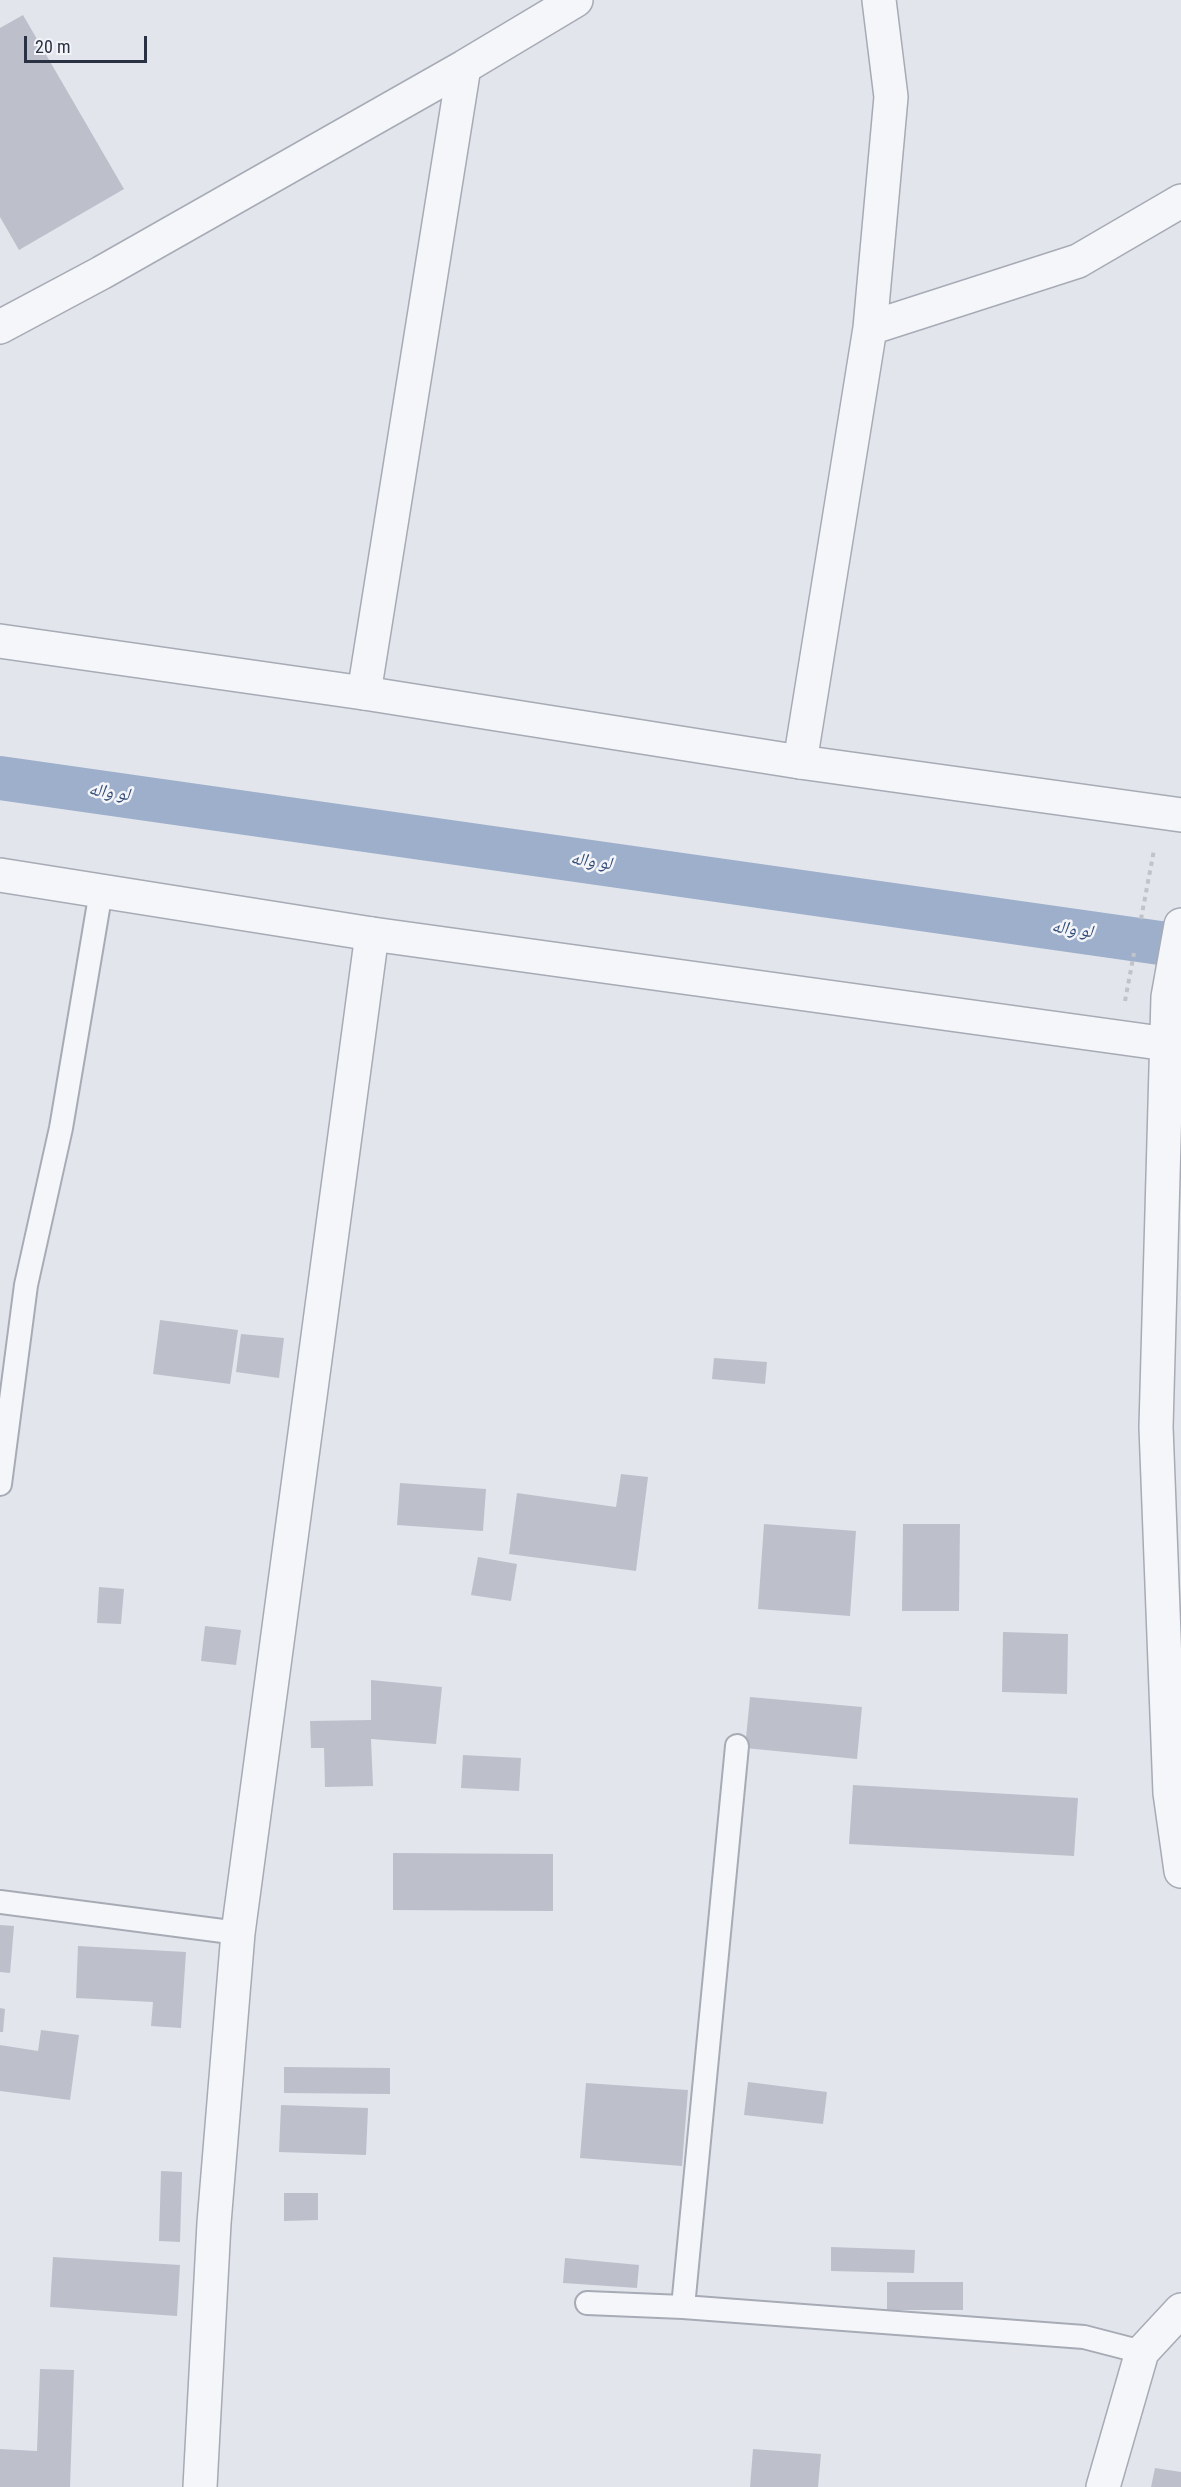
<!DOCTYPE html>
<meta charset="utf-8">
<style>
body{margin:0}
#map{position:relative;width:1181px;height:2487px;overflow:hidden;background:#e2e5eb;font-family:"Roboto Condensed",sans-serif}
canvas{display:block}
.scale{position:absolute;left:24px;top:36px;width:123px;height:27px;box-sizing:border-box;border:3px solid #2a3143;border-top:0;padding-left:8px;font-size:18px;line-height:21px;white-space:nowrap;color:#2a3143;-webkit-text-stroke:4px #f2f4f8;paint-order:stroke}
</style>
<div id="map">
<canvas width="1181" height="2487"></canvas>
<div class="scale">20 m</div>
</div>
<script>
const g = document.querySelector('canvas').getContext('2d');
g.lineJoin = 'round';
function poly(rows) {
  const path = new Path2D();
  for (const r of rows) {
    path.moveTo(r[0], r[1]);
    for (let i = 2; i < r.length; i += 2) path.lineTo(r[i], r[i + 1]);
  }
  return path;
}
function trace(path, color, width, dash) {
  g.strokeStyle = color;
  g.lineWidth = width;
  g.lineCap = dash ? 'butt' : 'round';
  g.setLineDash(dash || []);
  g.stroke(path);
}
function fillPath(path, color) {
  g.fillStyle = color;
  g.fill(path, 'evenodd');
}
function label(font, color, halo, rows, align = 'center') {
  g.font = font + ' "Roboto Condensed","Noto Naskh Arabic",sans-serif';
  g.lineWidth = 5;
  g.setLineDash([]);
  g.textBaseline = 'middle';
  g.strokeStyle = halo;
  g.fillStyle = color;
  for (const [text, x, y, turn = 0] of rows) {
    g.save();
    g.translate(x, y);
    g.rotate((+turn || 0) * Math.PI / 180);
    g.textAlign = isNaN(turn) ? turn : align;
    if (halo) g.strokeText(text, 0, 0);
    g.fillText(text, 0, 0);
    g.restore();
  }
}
trace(poly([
 [0,778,1181,946]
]), '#9dafcb', 44);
fillPath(poly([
 [23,15,124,189,19,250,0,217,0,28],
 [160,1320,238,1330,230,1384,153,1374],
 [241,1334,284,1338,279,1378,236,1372],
 [714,1358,767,1362,765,1384,712,1379],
 [621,1474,648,1477,636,1571,509,1554,517,1493,616,1507],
 [400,1483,486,1489,483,1531,397,1525],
 [764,1524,856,1531,850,1616,758,1609],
 [903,1524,960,1524,959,1611,902,1611],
 [478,1557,517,1564,511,1601,471,1595],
 [99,1587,124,1589,121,1624,97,1623],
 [205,1626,241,1630,236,1665,201,1661],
 [1003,1632,1068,1634,1067,1694,1002,1692],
 [371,1680,442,1687,436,1744,371,1739,373,1786,325,1787,324,1748,311,1748,310,1721,371,1720],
 [750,1697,862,1707,857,1759,745,1748],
 [463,1755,521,1758,519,1791,461,1788],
 [853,1785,1078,1798,1074,1856,849,1844],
 [393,1853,553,1854,553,1911,393,1910],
 [0,1925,14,1926,10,1973,0,1972],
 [78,1946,186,1952,181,2028,151,2026,153,2002,76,1998],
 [0,2008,5,2009,3,2032,0,2032],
 [41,2030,79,2035,70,2100,0,2091,0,2045,38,2051],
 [284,2067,390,2068,390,2094,284,2093],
 [748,2082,827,2092,823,2124,744,2115],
 [586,2083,688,2090,682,2166,580,2158],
 [281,2105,368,2108,366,2155,279,2152],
 [161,2171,182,2172,180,2242,159,2241],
 [284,2193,318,2193,318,2220,284,2221],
 [831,2247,915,2250,914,2273,831,2271],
 [53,2257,180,2265,177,2316,50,2307],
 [565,2258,639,2265,637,2288,563,2283],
 [887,2282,963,2282,963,2310,887,2310],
 [40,2369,74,2370,70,2487,0,2487,0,2449,37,2451],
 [753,2449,821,2454,818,2487,750,2487],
 [1155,2468,1181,2472,1181,2487,1151,2487]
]), '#bdc0cb');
const service = poly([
 [0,1484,26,1285,61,1128,101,891],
 [0,1902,238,1933],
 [587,2303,683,2307,1084,2337,1142,2352],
 [683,2307,737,1746]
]);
const minor = poly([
 [0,327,101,273,464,67,576,0],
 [870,328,1078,261,1181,201],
 [364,693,464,67],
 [800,762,870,328,891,97,879,0],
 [1181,925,1168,997,1156,1427,1170,1793,1181,1871],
 [200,2487,214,2223,238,1933,372,934],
 [1103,2487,1142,2352,1181,2310]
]);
const tertiary = poly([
 [0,641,364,693,800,762,1181,815],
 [0,875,372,934,1181,1046]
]);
trace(service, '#a7abb5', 26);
trace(minor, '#a7abb5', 36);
trace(tertiary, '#a7abb5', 36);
trace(poly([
 [1141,919,1154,850],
 [1125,1001,1134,953]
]), '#c0c3ca', 4, [4.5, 4.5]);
trace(service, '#f5f6f9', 22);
trace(minor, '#f5f6f9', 33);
trace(tertiary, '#f5f6f9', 33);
label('italic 18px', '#334b78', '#f2f4f8', [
 ["لو واله",109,793,8],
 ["لو واله",591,862,8],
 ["لو واله",1072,930,8]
]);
</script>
